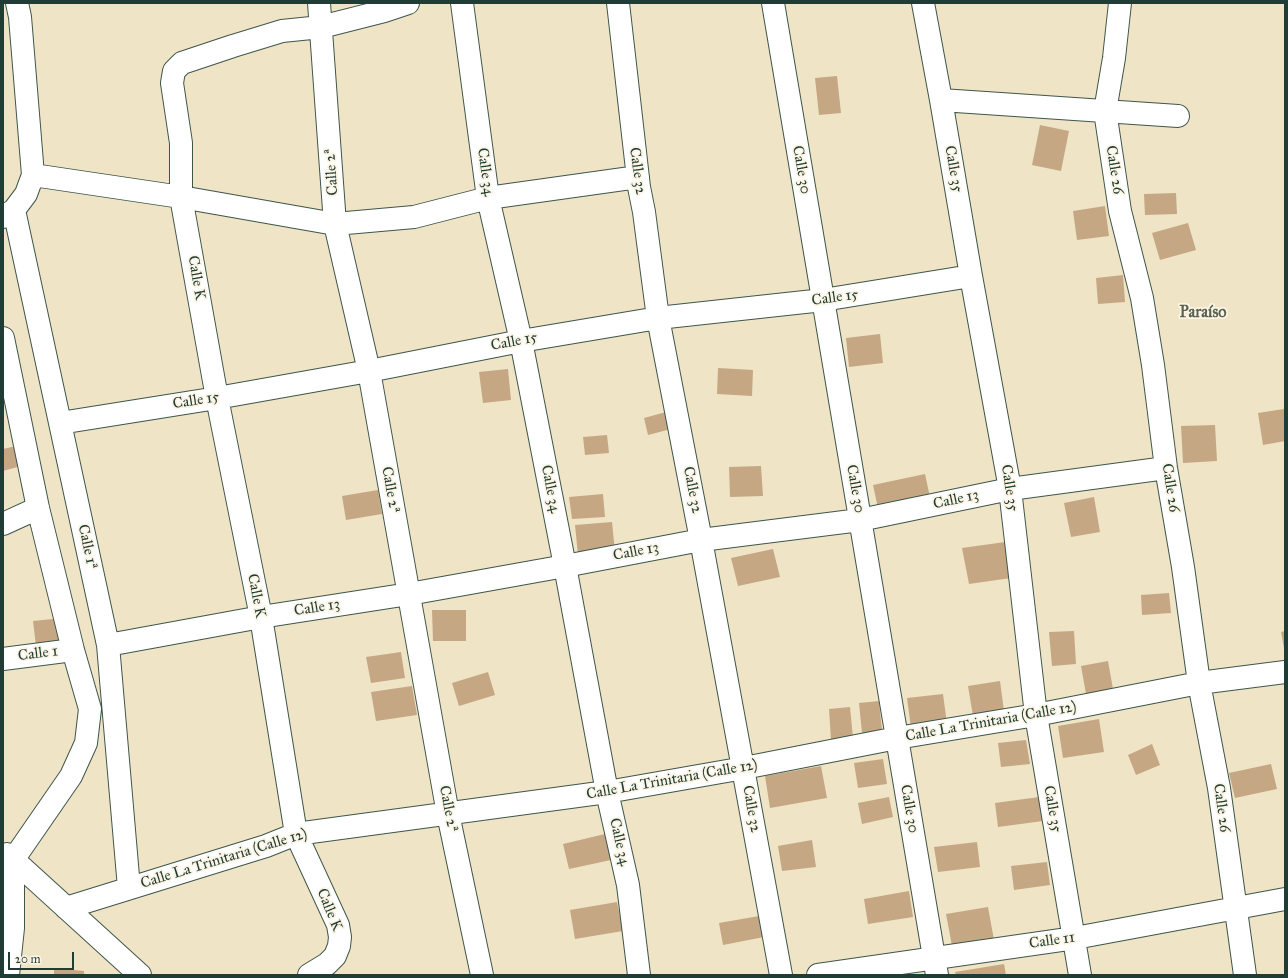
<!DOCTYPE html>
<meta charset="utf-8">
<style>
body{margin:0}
#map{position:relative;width:1288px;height:978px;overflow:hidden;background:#efe4c5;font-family:"IM FELL Great Primer",serif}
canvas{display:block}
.frame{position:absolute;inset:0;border:4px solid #1f3d34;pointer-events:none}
.scale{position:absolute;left:8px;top:952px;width:66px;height:18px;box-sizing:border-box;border:2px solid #1f3d34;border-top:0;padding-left:5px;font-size:12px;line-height:14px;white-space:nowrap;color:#1f3d34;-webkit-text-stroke:3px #fcf5e5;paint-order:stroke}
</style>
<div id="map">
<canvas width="1288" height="978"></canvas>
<div class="frame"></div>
<div class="scale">20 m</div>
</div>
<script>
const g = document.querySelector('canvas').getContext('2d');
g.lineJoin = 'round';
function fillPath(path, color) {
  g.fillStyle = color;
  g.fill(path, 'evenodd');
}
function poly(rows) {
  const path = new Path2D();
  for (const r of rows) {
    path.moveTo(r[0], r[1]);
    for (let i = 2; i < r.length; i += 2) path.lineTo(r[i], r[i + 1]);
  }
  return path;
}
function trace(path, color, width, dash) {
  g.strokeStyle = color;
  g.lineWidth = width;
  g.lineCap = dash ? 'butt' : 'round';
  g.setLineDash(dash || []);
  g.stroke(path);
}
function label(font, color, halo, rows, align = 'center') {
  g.font = font + ' "IM FELL Great Primer",serif';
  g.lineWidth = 3.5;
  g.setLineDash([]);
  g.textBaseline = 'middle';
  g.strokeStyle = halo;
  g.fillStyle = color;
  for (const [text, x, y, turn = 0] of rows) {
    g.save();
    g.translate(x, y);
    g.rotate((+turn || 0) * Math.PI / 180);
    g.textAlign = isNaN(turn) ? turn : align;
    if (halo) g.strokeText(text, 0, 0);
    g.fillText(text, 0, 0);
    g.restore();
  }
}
fillPath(poly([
 [837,76,841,113,819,115,815,78],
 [1040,125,1069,131,1061,171,1032,165],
 [1176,193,1177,214,1145,215,1144,194],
 [1105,206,1109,236,1077,240,1073,211],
 [1188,223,1196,250,1160,260,1152,233],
 [1123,275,1125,302,1098,304,1096,278],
 [880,334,883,363,849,367,846,338],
 [718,368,753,370,752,396,717,394],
 [508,369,511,400,483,403,479,372],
 [1284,409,1285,441,1263,445,1258,413],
 [666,412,671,429,648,435,644,418],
 [1215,425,1217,461,1183,463,1181,426],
 [607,435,609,453,585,455,583,437],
 [16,446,21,466,3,471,3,449],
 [761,466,763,496,730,497,729,467],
 [925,474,931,502,879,513,873,485],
 [378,490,382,514,346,520,342,496],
 [603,494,605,517,572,519,569,497],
 [1094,497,1100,532,1071,537,1064,503],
 [612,522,615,552,578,555,575,525],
 [1005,542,1011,578,969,584,962,548],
 [773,549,780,577,738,586,731,558],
 [1169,593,1171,613,1142,615,1141,595],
 [432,610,466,610,466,641,433,641],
 [63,618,66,643,36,646,33,621],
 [1074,631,1076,664,1052,666,1049,632],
 [1285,631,1285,648,1284,648,1281,632],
 [401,652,405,678,371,683,366,657],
 [1108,661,1113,689,1086,694,1081,666],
 [488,672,495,695,459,706,452,683],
 [1000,681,1004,711,973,716,968,686],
 [412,686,417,715,376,721,371,692],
 [943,694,947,724,911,728,907,698],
 [879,701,882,731,862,733,859,703],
 [850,707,853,738,831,740,829,709],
 [1099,719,1104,752,1063,758,1058,726],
 [1026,740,1030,764,1001,767,998,743],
 [1152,744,1160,765,1136,775,1128,755],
 [883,759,887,784,858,788,854,763],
 [1271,764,1277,789,1235,798,1229,773],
 [821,766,827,798,770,808,765,776],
 [889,797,893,817,862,824,858,803],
 [1039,797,1043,821,998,827,995,803],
 [605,834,611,860,569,869,563,844],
 [812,840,816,867,782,871,778,846],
 [977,842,980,867,938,872,934,847],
 [1047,862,1050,885,1014,890,1011,866],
 [909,891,913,917,868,924,864,899],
 [617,902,623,931,575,939,570,910],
 [988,907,994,940,952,946,946,914],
 [759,916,764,937,723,945,719,923],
 [1004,964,1006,975,956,975,955,972],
 [54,968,84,971,84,975,54,975]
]), '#c6a783');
const minor = poly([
 [319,3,335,224,369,371,448,814,482,975],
 [462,3,488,198,521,341,565,566,607,792,628,885,639,975],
 [618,3,639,187,644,212,658,318,701,540,781,975],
 [773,3,937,975],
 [923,3,941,100,971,276,1010,489,1036,715,1080,975],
 [1120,3,1114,58,1105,111,1120,211,1142,298,1153,365,1166,468,1183,567,1199,683,1219,788,1245,975],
 [941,100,1178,116],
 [33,175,181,197,335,224,414,217,488,198,638,177],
 [14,210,108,645,129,888],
 [3,217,14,210,26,194,33,175,20,17,17,3],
 [3,338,38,508,73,650,90,709,86,743,71,776,13,860,13,928,8,975],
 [60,423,217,398,369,371,521,341,658,318,823,300,971,276],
 [3,524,38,508],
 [108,645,261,617,409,594,565,566,701,540,860,520,1010,489,1166,468],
 [3,659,73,650],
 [7,854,140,975],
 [66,908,266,846,296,834,607,792,744,768,897,738,1036,715,1199,683,1285,672],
 [309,975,327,964,335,956,339,946,340,937,338,925,296,834,261,617,217,398,181,197,181,143,172,83,174,71,182,63,233,46,282,31,321,27,384,11,408,3],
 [818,975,1075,938,1285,899]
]);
trace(minor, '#3e564a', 24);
trace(minor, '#fff', 22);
label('15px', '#1f3d34', '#fcf5e5', [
 ["Calle 35",953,169,80],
 ["Calle 30",801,170,80],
 ["Calle 26",1114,170,81],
 ["Calle 32",637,171,82],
 ["Calle 2ª",332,172,-94],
 ["Calle 34",485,172,82],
 ["Calle K",196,278,80],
 ["Calle 15",835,298,-8],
 ["Calle 15",514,342,-11],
 ["Calle 15",196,401,-9],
 ["Calle 35",1009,488,81],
 ["Calle 26",1170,488,81],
 ["Calle 34",550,489,79],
 ["Calle 30",855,489,80],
 ["Calle 2ª",390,490,80],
 ["Calle 32",692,490,79],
 ["Calle 13",956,500,-12],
 ["Calle 1ª",87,547,78],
 ["Calle 13",636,552,-11],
 ["Calle K",256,596,79],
 ["Calle 13",317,608,-9],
 ["Calle 1",38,654,-7],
 ["Calle La Trinitaria (Calle 12)",991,722,-10],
 ["Calle La Trinitaria (Calle 12)",672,780,-10],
 ["Calle 26",1221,808,82],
 ["Calle 2ª",448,809,79],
 ["Calle 32",751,809,80],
 ["Calle 30",909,809,80],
 ["Calle 35",1052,809,80],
 ["Calle 34",619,842,77],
 ["Calle La Trinitaria (Calle 12)",224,859,-17],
 ["Calle K",329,910,68],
 ["Calle 11",1052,941,-8]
]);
label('bold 16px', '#596250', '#fcf5e5', [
 ["Paraíso",1203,313]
]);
</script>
